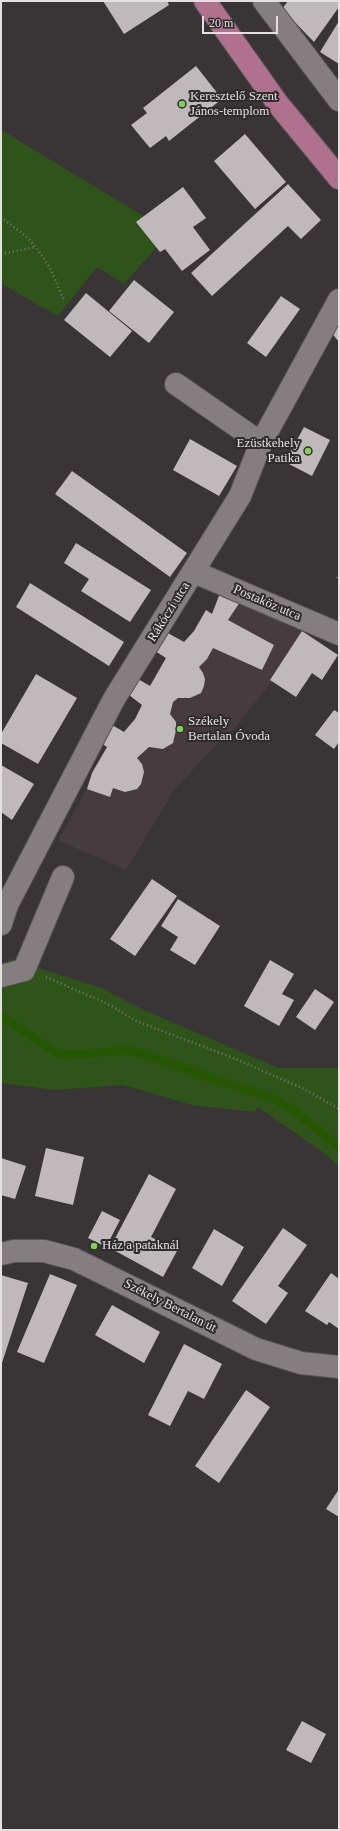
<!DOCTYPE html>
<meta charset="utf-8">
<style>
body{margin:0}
#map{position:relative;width:340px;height:1831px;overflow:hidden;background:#393536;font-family:"Times New Roman",serif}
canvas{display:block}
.frame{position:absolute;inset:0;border:2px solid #e2e0e1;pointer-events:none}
.scale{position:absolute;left:202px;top:16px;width:76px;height:18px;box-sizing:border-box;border:2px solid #e2e0e1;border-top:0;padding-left:5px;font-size:12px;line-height:14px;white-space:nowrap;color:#e2e0e1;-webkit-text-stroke:3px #2f2b2c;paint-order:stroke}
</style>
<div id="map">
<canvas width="340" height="1831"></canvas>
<div class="frame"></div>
<div class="scale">20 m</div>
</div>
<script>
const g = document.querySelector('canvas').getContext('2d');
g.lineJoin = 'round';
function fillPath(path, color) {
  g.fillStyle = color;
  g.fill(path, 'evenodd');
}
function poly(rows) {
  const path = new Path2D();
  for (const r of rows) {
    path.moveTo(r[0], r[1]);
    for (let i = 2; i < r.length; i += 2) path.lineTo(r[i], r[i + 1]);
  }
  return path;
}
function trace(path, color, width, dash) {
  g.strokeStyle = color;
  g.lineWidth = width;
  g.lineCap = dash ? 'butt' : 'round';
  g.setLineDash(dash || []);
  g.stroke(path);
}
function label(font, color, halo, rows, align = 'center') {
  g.font = font + ' "Times New Roman",serif';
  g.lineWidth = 4;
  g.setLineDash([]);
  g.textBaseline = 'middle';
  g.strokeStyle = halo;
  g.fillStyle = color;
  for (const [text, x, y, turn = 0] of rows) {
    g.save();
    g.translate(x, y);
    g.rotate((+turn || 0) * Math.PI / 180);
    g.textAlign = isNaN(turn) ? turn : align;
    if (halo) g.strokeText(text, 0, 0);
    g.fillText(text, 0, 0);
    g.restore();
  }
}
fillPath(poly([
 [220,593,306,634,274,679,236,726,202,759,173,792,126,870,58,840,87,789,94,768,107,747,101,743,112,725,124,731,135,719,142,705,129,695,138,679,150,685,166,658,155,651,166,632,185,641,194,631,206,610,212,613]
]), '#463c40');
fillPath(poly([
 [1,130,170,232,124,284,97,267,58,316,12,290,1,283],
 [9,959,102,988,135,1006,278,1068,339,1068,339,1167,328,1156,258,1107,255,1112,192,1105,123,1085,54,1090,1,1083,1,982]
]), '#2f5419');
trace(poly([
 [1,1016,58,1054,68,1055,120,1051,131,1051,147,1055,216,1080,270,1097,295,1111,339,1147]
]), '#275600', 8);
fillPath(poly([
 [103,1,167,1,169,5,124,34],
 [288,1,339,1,339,7,314,42,282,9],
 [339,21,339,64,320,52],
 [196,66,222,99,169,141,166,136,150,148,131,125,147,113,143,108],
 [245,134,286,182,255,209,214,161],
 [288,184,321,220,301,239,288,226,212,296,191,273],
 [183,187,206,218,193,227,210,250,182,271,165,249,160,252,136,222],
 [134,280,174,312,149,343,109,311],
 [86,293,132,331,110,357,64,320],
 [281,296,300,309,266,357,247,343],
 [339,323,339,342,330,331],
 [304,427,330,440,312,476,285,462],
 [190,439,237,466,219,496,173,470],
 [72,471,187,553,170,577,55,494],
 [76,543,151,590,130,622,81,591,89,579,64,563],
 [30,583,124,642,109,666,16,607],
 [220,593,240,602,228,620,274,645,262,670,213,648,207,659,199,667,203,673,205,679,204,686,201,693,190,698,178,698,173,702,170,714,176,722,176,730,173,743,163,749,149,747,137,758,142,764,144,772,141,784,137,789,125,792,113,788,110,797,87,789,92,773,107,747,101,743,112,725,124,732,135,719,142,705,129,695,138,679,150,686,166,658,155,651,166,632,184,642,194,631,206,610,212,614],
 [302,631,338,655,322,680,312,673,296,697,270,680],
 [36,674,77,698,38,764,1,743,1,734],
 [334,710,339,713,339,742,334,749,315,735],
 [1,765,34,784,12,820,1,812],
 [152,879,177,896,135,956,110,939],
 [178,899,220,926,195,965,170,950,178,937,161,926],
 [270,960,294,974,282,994,294,1000,279,1026,244,1006],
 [315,989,334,1002,315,1030,296,1017],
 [46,1148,84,1157,73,1205,35,1196],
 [1,1158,26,1166,15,1199,1,1195],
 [149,1174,176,1189,151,1237,177,1251,163,1277,110,1248],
 [102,1211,120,1220,106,1247,88,1238],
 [283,1228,307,1245,278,1286,288,1293,266,1324,232,1301],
 [214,1229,244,1247,222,1286,192,1268],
 [331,1273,339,1279,339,1329,329,1322,327,1325,305,1311],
 [50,1274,77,1285,44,1363,17,1352],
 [1,1275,28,1283,1,1366],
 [112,1305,160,1332,144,1363,95,1335],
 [184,1344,222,1364,204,1399,188,1391,170,1426,148,1415],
 [246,1390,270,1407,219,1483,195,1466],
 [339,1489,339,1517,326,1509],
 [302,1721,326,1734,311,1763,286,1750]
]), '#bfb9bb');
const minor = poly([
 [264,1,339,100],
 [176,384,261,443],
 [194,572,339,634],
 [1,924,7,905,114,699,240,496,261,443,339,300],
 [1,976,24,970,63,877],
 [1,1254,14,1251,44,1251,74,1259,256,1349,301,1363,339,1367]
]);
const major = poly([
 [205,1,278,104,339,178]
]);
trace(minor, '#565355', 24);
trace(major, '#565355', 24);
trace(poly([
 [1,217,28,238,40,253,50,268,64,300],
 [1,254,36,247],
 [337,578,339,575],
 [46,977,110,1005,136,1021,236,1059,304,1089,339,1109]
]), '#7c797a', 2.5, [1, 3]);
trace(minor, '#847e80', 22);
trace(major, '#af718e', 22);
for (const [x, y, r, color] of [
 [182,104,4,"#80d051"],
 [308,451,4,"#80d051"],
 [180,729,4,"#80d051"],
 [94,1246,4,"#80d051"]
]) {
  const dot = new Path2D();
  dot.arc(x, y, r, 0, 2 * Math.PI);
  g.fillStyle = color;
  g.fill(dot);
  trace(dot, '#2f2b2c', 1.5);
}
label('13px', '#e2e0e1', '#2f2b2c', [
 ["Keresztelő Szent",190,97],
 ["János-templom",190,112],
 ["Ezüstkehely",300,444,"right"],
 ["Patika",300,459,"right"],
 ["Székely",188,722],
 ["Bertalan Óvoda",188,737],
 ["Ház a pataknál",102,1246]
], 'left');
label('13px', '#e2e0e1', '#2f2b2c', [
 ["Postaköz utca",267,603,23],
 ["Rákóczi utca",169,612,-58],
 ["Székely Bertalan út",170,1306,27]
]);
</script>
